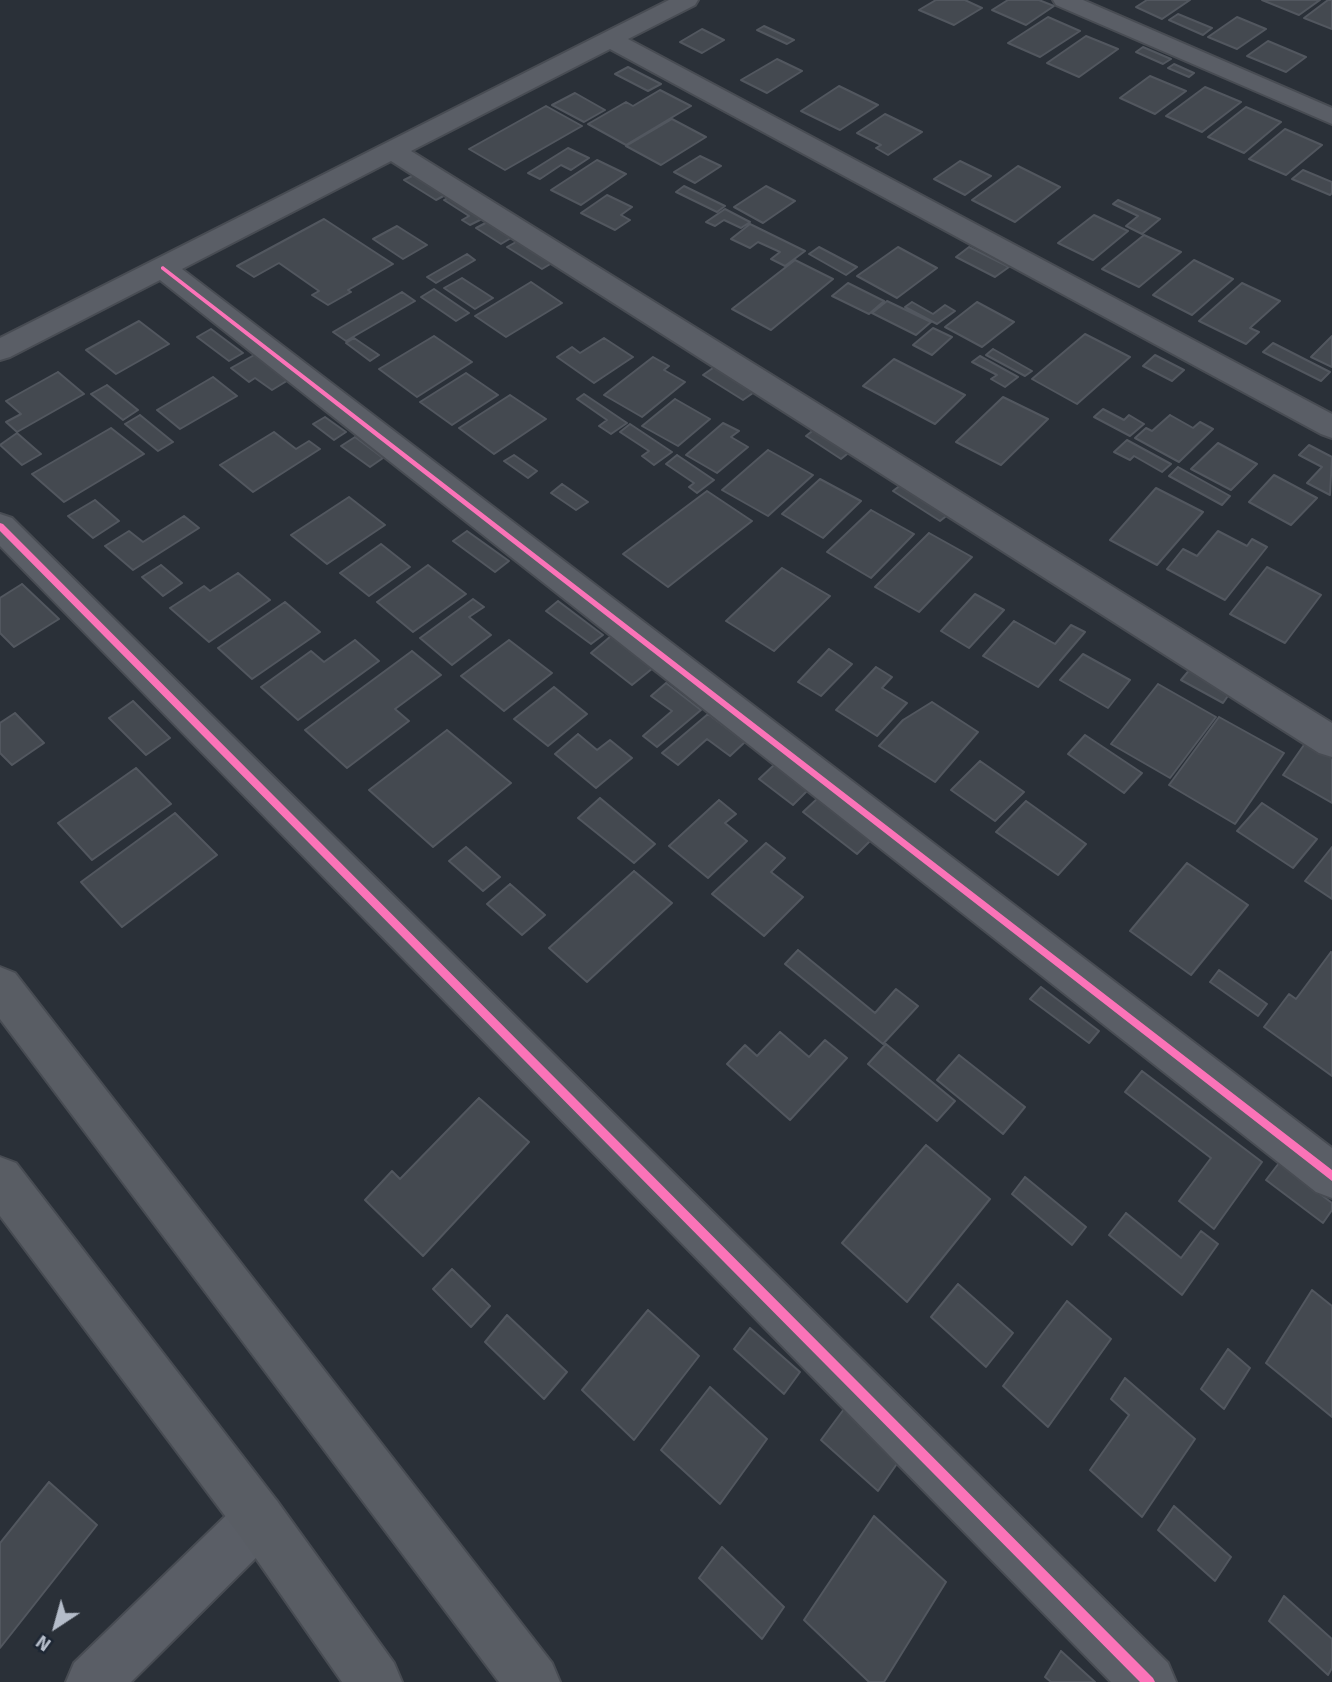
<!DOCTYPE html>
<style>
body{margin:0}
#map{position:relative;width:1332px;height:1682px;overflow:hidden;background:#2a3038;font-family:Signika,sans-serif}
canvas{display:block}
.north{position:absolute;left:21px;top:1591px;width:70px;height:70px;-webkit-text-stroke:5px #1d2633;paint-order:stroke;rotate:216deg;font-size:19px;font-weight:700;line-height:28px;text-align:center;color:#b4bcc9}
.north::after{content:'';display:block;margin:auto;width:24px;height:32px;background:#b4bcc9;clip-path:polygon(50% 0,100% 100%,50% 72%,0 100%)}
</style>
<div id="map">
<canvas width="1332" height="1682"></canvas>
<div class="north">N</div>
</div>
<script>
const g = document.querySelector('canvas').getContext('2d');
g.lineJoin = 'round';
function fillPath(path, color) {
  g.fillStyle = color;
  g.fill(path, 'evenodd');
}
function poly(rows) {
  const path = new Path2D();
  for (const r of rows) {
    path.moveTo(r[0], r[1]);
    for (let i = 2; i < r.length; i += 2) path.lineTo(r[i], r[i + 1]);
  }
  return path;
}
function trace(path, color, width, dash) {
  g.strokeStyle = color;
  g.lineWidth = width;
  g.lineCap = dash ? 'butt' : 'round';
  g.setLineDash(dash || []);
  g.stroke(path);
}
const building = poly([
 [936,0,965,0,982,8,954,25,919,10,936,0],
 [1008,0,1039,0,1054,6,1026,25,992,10,1008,0],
 [1147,0,1190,0,1162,19,1136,7,1147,0],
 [1262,0,1320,0,1299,15,1262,0],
 [1328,0,1332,0,1332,29,1304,18,1328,0],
 [1178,14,1212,28,1203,35,1169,20,1178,14],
 [1048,17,1080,31,1040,57,1008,43,1048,17],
 [1237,17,1266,29,1237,49,1208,37,1237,17],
 [764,26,794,40,787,44,757,30,764,26],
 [702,29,724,40,702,53,680,42,702,29],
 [1086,36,1118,49,1079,77,1047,63,1086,36],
 [1268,41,1306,57,1286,72,1247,56,1268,41],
 [1143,47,1171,59,1163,64,1136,52,1143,47],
 [777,59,802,71,767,93,741,80,777,59],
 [1174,64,1194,73,1189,77,1168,68,1174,64],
 [628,67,661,84,648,91,615,74,628,67],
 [1150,76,1186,91,1155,114,1120,98,1150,76],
 [839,86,878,105,840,130,801,111,839,86],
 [1205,87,1241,102,1202,132,1166,116,1205,87],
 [660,90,691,106,626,145,588,124,626,102,633,106,660,90],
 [575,93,605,110,584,122,552,105,575,93],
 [546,106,582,126,505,170,469,149,546,106],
 [1246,107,1281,122,1244,153,1208,137,1246,107],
 [885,114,922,132,888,155,876,148,881,145,857,133,885,114],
 [672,119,706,137,661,165,626,146,672,119],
 [1285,129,1322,145,1286,175,1249,159,1285,129],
 [568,148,589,158,571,170,561,165,540,179,528,173,568,148],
 [700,156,721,166,695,183,674,172,700,156],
 [597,160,626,174,581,205,551,190,597,160],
 [960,161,991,176,965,195,934,179,960,161],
 [1018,166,1060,187,1015,222,972,200,1018,166],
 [1303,170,1332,182,1332,193,1330,195,1292,179,1303,170],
 [420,172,451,192,436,200,404,180,420,172],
 [684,186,725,206,717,212,676,192,684,186],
 [766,186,795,201,763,223,734,207,766,186],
 [453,195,486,217,470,225,462,220,469,216,444,200,453,195],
 [607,195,632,207,621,215,630,220,615,230,581,213,607,195],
 [1118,200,1160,219,1142,234,1126,226,1138,216,1113,204,1118,200],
 [725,209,750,222,741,228,724,220,715,226,706,222,725,209],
 [1094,215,1128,231,1093,260,1058,243,1094,215],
 [324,219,393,264,348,290,351,292,328,305,312,295,319,291,279,263,254,277,237,266,324,219],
 [491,220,516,235,501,244,476,228,491,220],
 [750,224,805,251,785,266,771,259,780,252,758,242,750,248,731,239,750,224],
 [397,226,427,245,403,259,373,239,397,226],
 [1144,235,1181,252,1139,287,1102,269,1144,235],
 [523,238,557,260,542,269,507,247,523,238],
 [819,247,857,267,846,275,809,254,819,247],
 [898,247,937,268,897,298,857,276,898,247],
 [969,247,1009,267,995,277,956,257,969,247],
 [467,254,475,260,436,283,427,277,467,254],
 [795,260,833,279,771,330,732,309,795,260],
 [1194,260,1233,279,1192,315,1153,295,1194,260],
 [462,278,493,298,475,309,444,288,462,278],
 [531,282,562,303,506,337,475,316,531,282],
 [848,283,884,301,869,314,832,296,848,283],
 [1242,283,1280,301,1250,328,1259,332,1246,344,1199,321,1242,283],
 [434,289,469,313,456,321,421,297,434,289],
 [402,292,415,301,346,341,333,332,402,292],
 [887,301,931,322,916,335,872,313,887,301],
 [912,302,933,314,945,305,955,311,937,324,905,307,912,302],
 [977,302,1014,322,982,347,945,327,977,302],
 [139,321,169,344,116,374,86,350,139,321],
 [933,328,952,337,932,355,913,345,933,328],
 [211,329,243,353,229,361,197,337,211,329],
 [1085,334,1130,357,1077,404,1032,379,1085,334],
 [434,336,472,362,417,397,379,369,434,336],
 [1332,336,1332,367,1311,357,1332,336],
 [354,338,379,355,370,361,346,343,354,338],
 [604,338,633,357,594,383,557,357,572,347,580,353,604,338],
 [1273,343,1330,372,1321,381,1263,352,1273,343],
 [993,349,1032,371,1025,376,986,355,993,349],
 [256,354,290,379,272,390,255,378,249,382,231,368,256,354],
 [1155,355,1184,370,1172,381,1143,366,1155,355],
 [980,356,1018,377,1005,387,991,379,997,375,972,362,980,356],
 [653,357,669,366,664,370,685,382,642,417,604,395,653,357],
 [894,359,965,395,935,424,863,386,894,359],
 [720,363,760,388,743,400,703,375,720,363],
 [58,372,84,394,17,432,6,422,21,414,6,401,58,372],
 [466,373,498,395,452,425,420,402,466,373],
 [213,377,237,396,180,429,157,410,213,377],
 [107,385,138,410,123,420,91,394,107,385],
 [584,394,627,423,611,434,599,426,607,420,577,399,584,394],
 [510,395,546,419,494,454,459,428,510,395],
 [1003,397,1048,419,1001,465,956,442,1003,397],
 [675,399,710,419,678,446,642,426,675,399],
 [1103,409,1124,420,1129,415,1144,424,1130,436,1094,417,1103,409],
 [140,415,173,442,158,451,125,424,140,415],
 [1170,415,1193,428,1200,422,1213,429,1179,462,1135,438,1146,428,1152,431,1170,415],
 [325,417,346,432,334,440,313,424,325,417],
 [723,423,739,431,731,437,748,447,717,473,686,455,723,423],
 [630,424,672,452,654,465,642,456,649,451,620,432,630,424],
 [111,428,144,454,64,502,32,474,111,428],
 [816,428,852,450,841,459,806,436,816,428],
 [274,432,296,449,309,441,320,449,253,492,220,465,274,432],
 [17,433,41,454,22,465,0,445,17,433],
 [355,437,383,458,370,467,341,446,355,437],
 [1127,440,1171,464,1162,472,1134,456,1130,460,1114,452,1127,440],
 [1218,443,1257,464,1231,490,1191,469,1218,443],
 [1309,445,1332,457,1330,495,1307,483,1322,467,1299,455,1309,445],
 [768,450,813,475,768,516,722,490,768,450],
 [514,455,537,471,528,478,504,461,514,455],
 [677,455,714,480,697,493,689,487,694,483,666,464,677,455],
 [1178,467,1230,496,1222,505,1169,476,1178,467],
 [1274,475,1317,498,1291,525,1249,502,1274,475],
 [820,479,861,501,823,538,782,514,820,479],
 [907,480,954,510,940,521,893,491,907,480],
 [562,484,588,502,576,510,551,493,562,484],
 [1156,488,1203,512,1157,565,1110,540,1156,488],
 [707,491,752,521,668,587,623,554,707,491],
 [349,497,385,525,327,564,291,535,349,497],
 [95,500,119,521,93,538,68,516,95,500],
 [871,510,914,534,871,578,827,552,871,510],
 [184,516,199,528,133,570,105,546,129,531,143,542,184,516],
 [467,531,509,561,495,572,453,541,467,531],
 [1218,531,1247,546,1252,539,1267,547,1225,600,1167,569,1183,549,1197,556,1218,531],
 [929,533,972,557,919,612,875,587,929,533],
 [381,544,410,567,369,596,340,573,381,544],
 [161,565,182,583,163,596,142,577,161,565],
 [428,565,466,594,413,632,377,602,428,565],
 [1267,567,1321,595,1285,643,1230,614,1267,567],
 [782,568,830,596,774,651,726,621,782,568],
 [238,573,270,600,209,642,170,608,204,586,210,591,238,573],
 [22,584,59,619,14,647,0,633,0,598,22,584],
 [975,594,1004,610,969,648,941,631,975,594],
 [473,599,484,607,469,617,491,635,452,665,420,638,473,599],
 [558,601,603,635,591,644,546,611,558,601],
 [285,602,320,632,252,679,218,648,285,602],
 [1014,621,1055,644,1071,625,1085,632,1038,687,983,656,1014,621],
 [611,636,653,668,632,685,591,653,611,636],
 [355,640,379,661,298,720,261,687,311,651,324,662,355,640],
 [509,640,552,673,504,711,461,676,509,640],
 [829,649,852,664,821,696,798,682,829,649],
 [412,651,441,675,395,709,409,721,347,768,305,730,412,651],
 [1083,654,1130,680,1108,708,1060,680,1083,654],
 [876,667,892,677,882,688,907,703,877,736,836,710,876,667],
 [1191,668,1232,690,1223,703,1181,680,1191,668],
 [666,683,701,710,657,747,643,736,672,711,651,696,666,683],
 [1158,684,1216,717,1170,778,1111,744,1158,684],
 [554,687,587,714,548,746,514,719,554,687],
 [133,701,170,738,146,755,109,718,133,701],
 [932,702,978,732,935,782,879,746,903,720,932,702],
 [15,713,44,743,12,765,0,753,0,723,15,713],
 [708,714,745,742,730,756,707,739,678,765,662,753,708,714],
 [1219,717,1284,753,1235,824,1169,785,1219,717],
 [447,730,511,783,433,847,369,790,447,730],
 [578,734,597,750,610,740,632,758,596,788,555,754,578,734],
 [1085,735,1142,773,1124,793,1068,754,1085,735],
 [1306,742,1332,757,1332,803,1283,775,1306,742],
 [980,761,1024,792,995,821,951,790,980,761],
 [774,765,808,790,793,805,759,779,774,765],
 [136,768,171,804,92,860,58,823,136,768],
 [819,797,873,838,857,854,803,812,819,797],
 [600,798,655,844,634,863,578,818,600,798],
 [719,800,736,814,725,823,747,841,708,878,669,846,719,800],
 [1026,801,1086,844,1058,875,996,832,1026,801],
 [1262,803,1317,839,1293,868,1237,831,1262,803],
 [175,813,217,855,122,927,81,882,175,813],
 [766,843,785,858,771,872,803,897,764,936,712,894,766,843],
 [466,847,500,877,483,891,449,861,466,847],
 [1332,847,1332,899,1305,881,1332,847],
 [1187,863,1248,905,1191,975,1130,931,1187,863],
 [634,871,672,903,587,982,549,948,634,871],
 [510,884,545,915,522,935,487,904,510,884],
 [798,950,875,1013,896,989,918,1006,883,1044,785,964,798,950],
 [1331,952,1332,953,1332,1076,1264,1027,1289,994,1296,999,1331,952],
 [1219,970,1267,1004,1258,1016,1210,982,1219,970],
 [1041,987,1099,1031,1089,1043,1030,999,1041,987],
 [780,1032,809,1057,825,1040,847,1058,790,1120,727,1064,745,1045,757,1056,780,1032],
 [886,1044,955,1101,937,1121,868,1064,886,1044],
 [959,1055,1025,1107,1003,1134,937,1080,959,1055],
 [1142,1071,1262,1162,1214,1229,1179,1201,1211,1158,1125,1092,1142,1071],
 [479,1098,529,1142,423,1256,365,1200,392,1171,400,1179,479,1098],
 [926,1145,990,1199,907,1302,842,1243,926,1145],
 [1279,1163,1332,1203,1332,1210,1323,1223,1266,1180,1279,1163],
 [1025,1177,1086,1227,1072,1245,1012,1194,1025,1177],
 [1126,1213,1181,1258,1201,1231,1218,1244,1182,1295,1109,1235,1126,1213],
 [452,1269,490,1306,471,1327,433,1289,452,1269],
 [958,1284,1013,1333,986,1367,931,1317,958,1284],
 [1312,1290,1332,1306,1332,1417,1266,1363,1312,1290],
 [1067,1301,1111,1339,1048,1427,1003,1386,1067,1301],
 [648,1310,699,1356,634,1440,582,1390,648,1310],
 [507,1315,567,1372,544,1399,485,1342,507,1315],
 [750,1328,800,1372,784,1394,734,1349,750,1328],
 [1228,1349,1250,1368,1224,1409,1201,1389,1228,1349],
 [1125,1378,1195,1439,1142,1517,1090,1470,1129,1415,1111,1399,1125,1378],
 [710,1387,767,1439,720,1504,661,1450,710,1387],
 [844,1409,901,1458,878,1491,821,1440,844,1409],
 [49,1482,97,1525,0,1648,0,1543,49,1482],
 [1174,1506,1231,1557,1215,1581,1158,1530,1174,1506],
 [874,1516,946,1582,884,1682,869,1682,804,1620,874,1516],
 [722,1547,784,1607,762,1639,699,1578,722,1547],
 [1284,1596,1332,1639,1332,1668,1328,1675,1269,1621,1284,1596],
 [1061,1651,1095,1682,1051,1682,1045,1677,1061,1651]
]);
fillPath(building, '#444950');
trace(building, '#52575f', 2);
const street = poly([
 [669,0,698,0,695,5,628,39,1332,414,1332,438,1321,434,610,49,411,151,1332,723,1332,757,1319,753,391,161,182,269,1332,1148,1332,1198,1316,1192,160,280,10,357,0,360,0,338,669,0],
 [1053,0,1083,0,1332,108,1332,124,1056,5,1053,0],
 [0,514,12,518,1168,1663,1176,1682,1111,1682,0,546,0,514],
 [259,1493,277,1501,285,1519,277,1537,131,1682,66,1682,74,1663,241,1501,259,1493]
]);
const secondary = poly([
 [0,967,15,973,552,1663,560,1682,499,1682,0,1019,0,967],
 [0,1157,16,1163,277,1501,394,1663,402,1682,342,1682,241,1537,0,1216,0,1157]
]);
trace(street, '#484c53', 4);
trace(secondary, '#484c53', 4);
fillPath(street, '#5a5e66');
fillPath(secondary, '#595d64');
fillPath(poly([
 [163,266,1332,1170,1332,1181,161,269,161,267,163,266],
 [0,523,3,524,1153,1678,1155,1682,1140,1682,0,531,0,523]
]), '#fb73b8');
</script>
